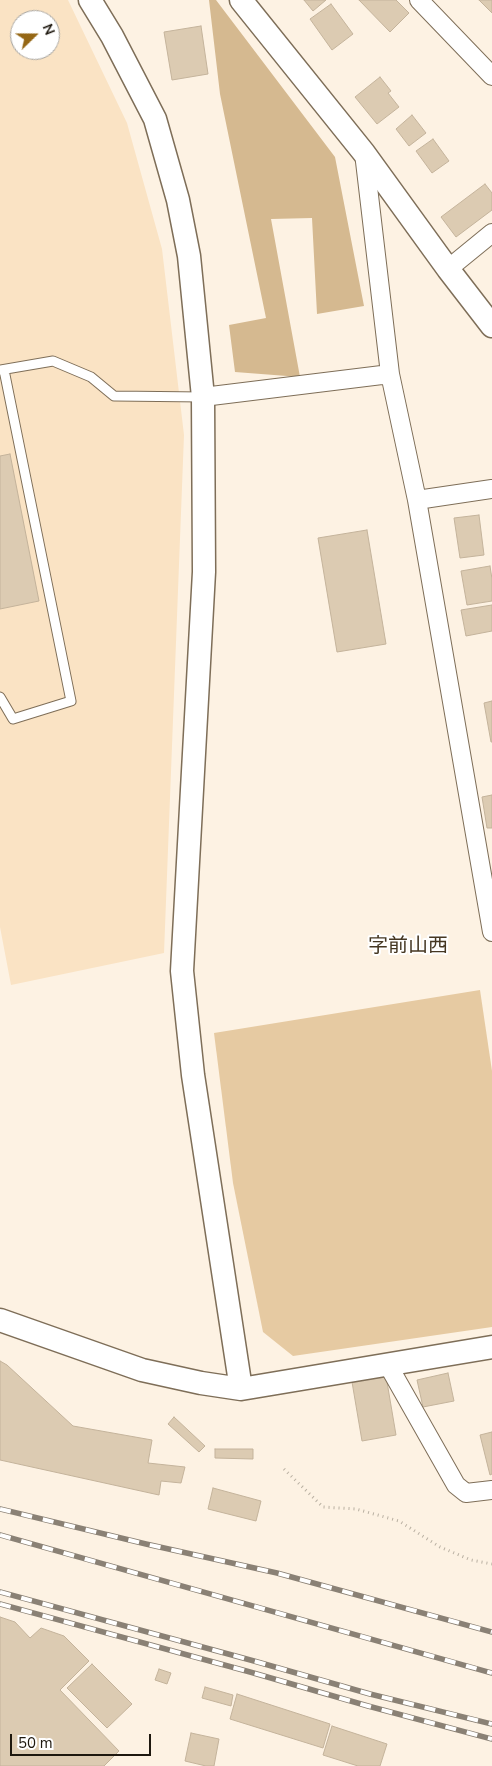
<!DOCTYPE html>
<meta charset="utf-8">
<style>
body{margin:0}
#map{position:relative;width:492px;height:1766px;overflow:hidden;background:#fdf2e3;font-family:"Nunito Sans",sans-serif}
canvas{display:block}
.north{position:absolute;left:10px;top:10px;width:50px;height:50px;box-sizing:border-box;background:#fff;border:1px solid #a5a39f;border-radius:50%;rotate:68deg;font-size:14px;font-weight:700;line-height:20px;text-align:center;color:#1e180f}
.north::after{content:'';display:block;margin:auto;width:18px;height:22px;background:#956715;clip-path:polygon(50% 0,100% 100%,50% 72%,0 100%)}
.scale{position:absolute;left:10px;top:1734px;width:141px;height:22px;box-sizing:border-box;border:2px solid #1e180f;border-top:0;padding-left:6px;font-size:15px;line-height:18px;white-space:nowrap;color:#1e180f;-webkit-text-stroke:4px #fff;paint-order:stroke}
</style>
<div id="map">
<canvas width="492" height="1766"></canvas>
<div class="north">N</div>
<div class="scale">50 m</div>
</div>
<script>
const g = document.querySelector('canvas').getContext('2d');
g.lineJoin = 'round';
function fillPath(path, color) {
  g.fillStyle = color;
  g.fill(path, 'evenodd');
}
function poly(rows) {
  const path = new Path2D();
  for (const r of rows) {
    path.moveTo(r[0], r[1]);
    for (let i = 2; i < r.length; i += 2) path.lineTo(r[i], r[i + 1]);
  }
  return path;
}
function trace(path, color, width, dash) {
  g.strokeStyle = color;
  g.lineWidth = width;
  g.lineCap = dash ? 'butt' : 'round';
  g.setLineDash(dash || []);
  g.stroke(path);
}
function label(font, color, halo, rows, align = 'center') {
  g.font = font + ' "Nunito Sans","Noto Sans JP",sans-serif';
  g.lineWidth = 4;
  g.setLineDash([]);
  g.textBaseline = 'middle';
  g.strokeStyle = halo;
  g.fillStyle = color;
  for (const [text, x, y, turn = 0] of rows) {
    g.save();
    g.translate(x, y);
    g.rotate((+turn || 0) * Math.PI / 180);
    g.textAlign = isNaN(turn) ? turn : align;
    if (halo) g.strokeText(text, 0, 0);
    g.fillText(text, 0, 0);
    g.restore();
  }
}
fillPath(poly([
 [0,0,68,0,127,123,162,249,184,435,164,953,11,985,0,927],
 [20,20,50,20,50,50,20,50]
]), '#fae3c4');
fillPath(poly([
 [480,990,492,1071,492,1327,293,1356,263,1332,233,1183,214,1033]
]), '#e6caa2');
fillPath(poly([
 [209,0,216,0,335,157,364,306,317,314,312,218,271,219,300,377,235,372,229,325,266,318,220,94]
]), '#d5b990');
const building = poly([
 [304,0,326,0,313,11,304,0],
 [359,0,396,0,409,13,390,32,359,0],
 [479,0,492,0,492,13,479,0],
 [331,4,353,34,332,50,310,19,331,4],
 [201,26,208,74,172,80,164,32,201,26],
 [380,77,391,91,388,93,399,107,377,124,355,97,380,77],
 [412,115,426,133,409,146,396,129,412,115],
 [433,139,449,161,432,173,416,151,433,139],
 [485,184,492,193,492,210,456,237,441,217,485,184],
 [10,454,39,601,0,609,0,456,10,454],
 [479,515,484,555,460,558,454,518,479,515],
 [367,530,386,644,337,652,318,538,367,530],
 [490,566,492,579,492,601,467,605,461,571,490,566],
 [492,605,492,631,466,636,461,610,492,605],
 [492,701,492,742,491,742,484,703,492,701],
 [492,795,492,828,487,828,482,797,492,795],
 [0,1361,7,1365,73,1426,152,1440,148,1463,185,1467,181,1483,161,1481,159,1495,0,1460,0,1361],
 [448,1373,454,1401,423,1407,417,1380,448,1373],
 [386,1376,396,1435,362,1441,352,1382,386,1376],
 [174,1417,205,1446,199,1452,168,1424,174,1417],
 [492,1432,492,1474,490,1475,480,1435,492,1432],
 [215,1449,253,1449,253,1459,215,1458,215,1449],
 [213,1488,261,1501,256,1521,208,1509,213,1488],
 [0,1617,15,1622,30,1638,41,1628,64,1636,89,1661,60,1690,119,1751,104,1766,0,1766,0,1617],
 [92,1664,132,1704,107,1728,67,1688,92,1664],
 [159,1669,171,1673,167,1684,155,1680,159,1669],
 [205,1687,233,1695,231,1706,202,1698,205,1687],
 [237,1694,330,1724,323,1748,230,1719,237,1694],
 [332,1726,387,1744,380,1766,358,1766,323,1755,332,1726],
 [191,1733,219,1739,214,1766,206,1766,185,1761,191,1733]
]);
fillPath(building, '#dccbb2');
trace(building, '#c4b39b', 1);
const service = poly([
 [0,370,53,361,91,377,114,396,203,397],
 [0,697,13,719,71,701,4,370]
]);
const minor = poly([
 [419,0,492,76],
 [364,153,390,374,417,500,492,932],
 [448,269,492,233],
 [203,397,390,374],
 [417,500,492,489],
 [388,1365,456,1485,466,1493,492,1490]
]);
const tertiary = poly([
 [90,0,112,36,155,119,178,200,189,256,203,397,204,572,182,971,193,1075,241,1389],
 [241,0,364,153,448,269,492,326],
 [0,1320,142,1370,201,1383,241,1389,492,1347]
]);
trace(service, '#7e6e58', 11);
trace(minor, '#7e6e58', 20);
trace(tertiary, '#7e6e58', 25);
trace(poly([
 [284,1469,323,1507,356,1509,399,1521,440,1547,471,1560,492,1564]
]), '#b9b0a2', 3, [1, 4]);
trace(service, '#fff', 9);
trace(minor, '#fff', 18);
trace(tertiary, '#fff', 22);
const rail = poly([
 [0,1509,146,1544,277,1573,492,1632],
 [0,1535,492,1673],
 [0,1592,254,1661,370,1694,492,1724],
 [0,1604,250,1672,368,1706,492,1739]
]);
trace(rail, '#8a8175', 5.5);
trace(rail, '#fff', 4, [11]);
label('20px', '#453722', '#fff', [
 ["字前山西",408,947]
]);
</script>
